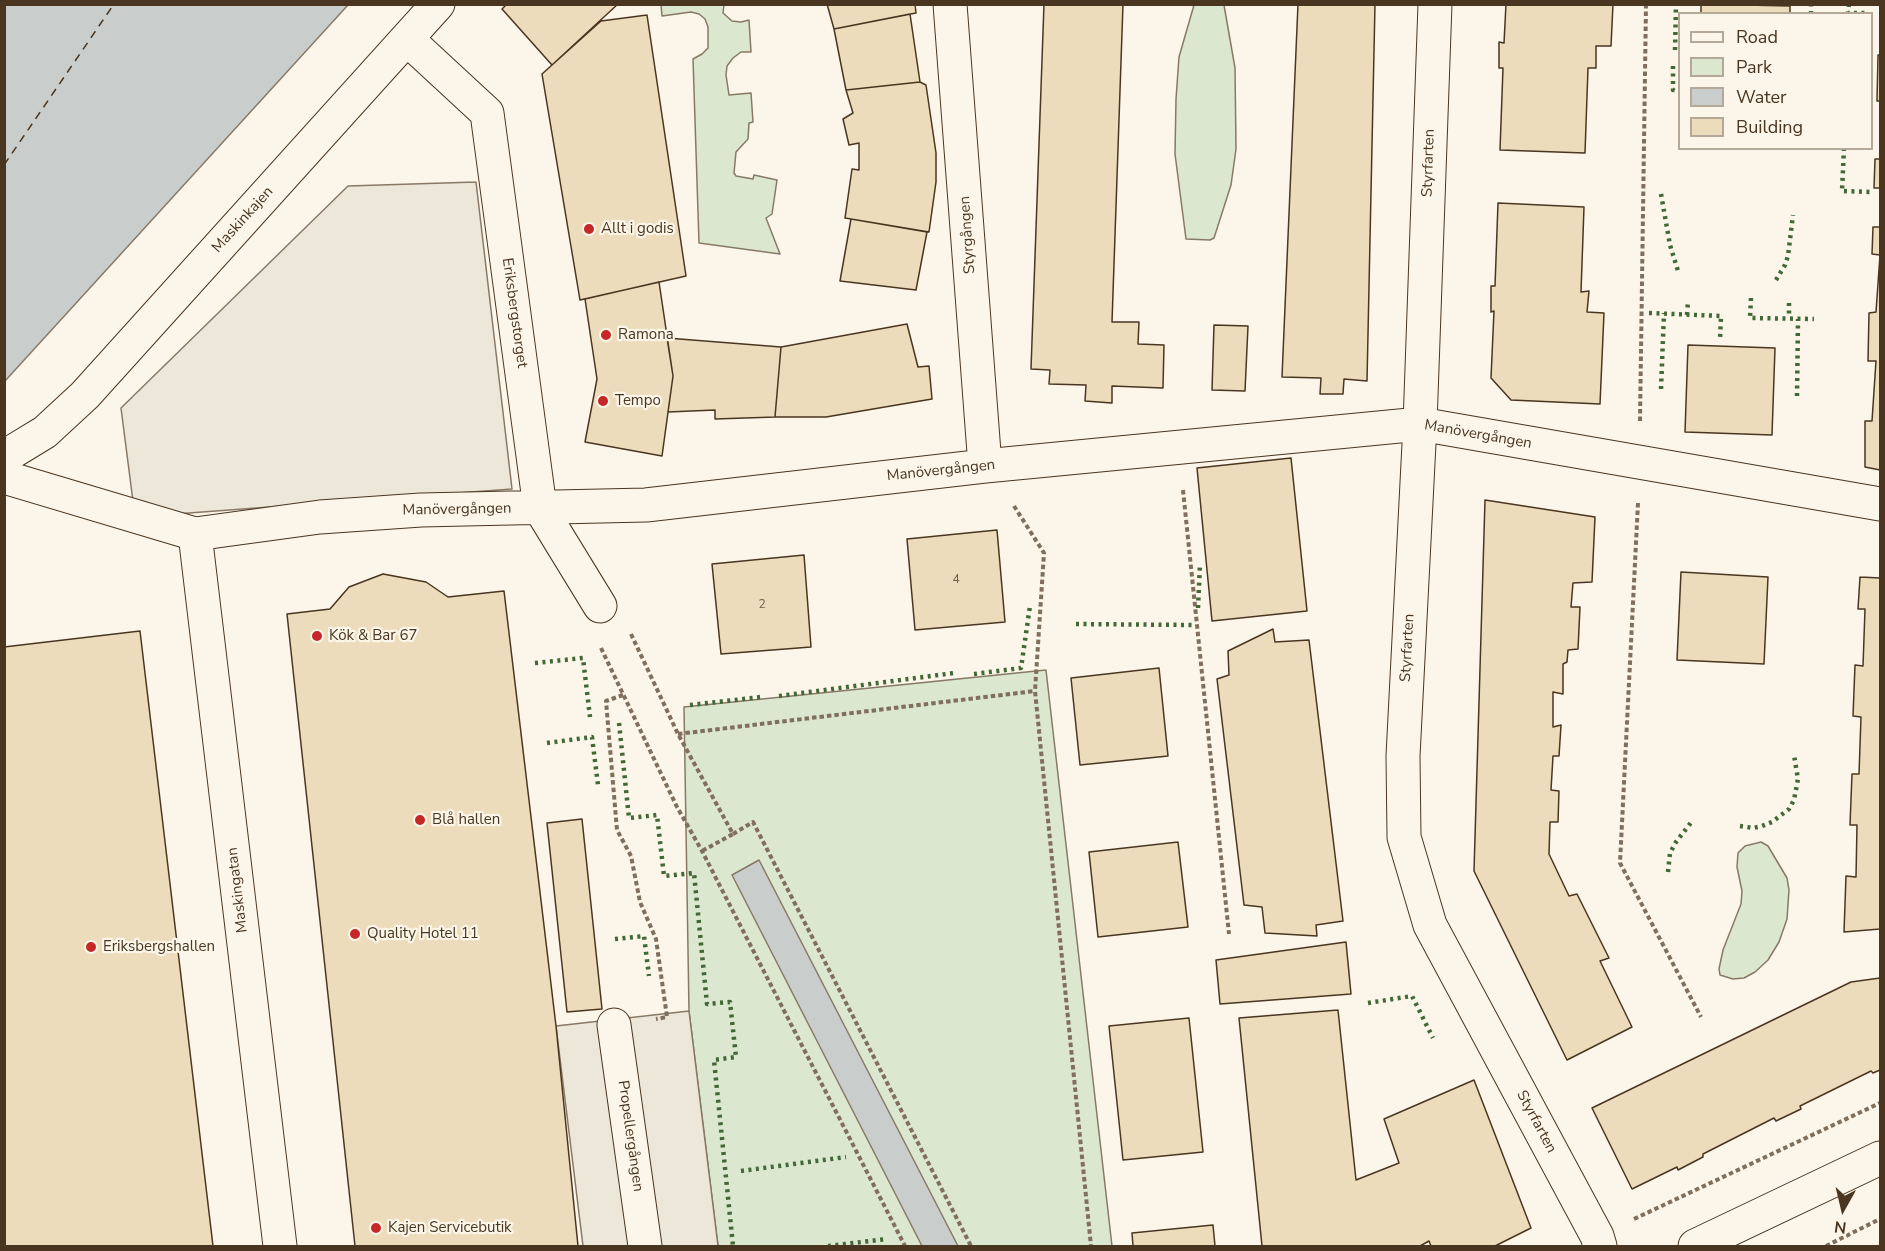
<!DOCTYPE html>
<meta charset="utf-8">
<style>
body{margin:0}
#map{position:relative;width:1885px;height:1251px;overflow:hidden;background:#fbf6e9;font-family:"Nunito Sans",sans-serif}
canvas{display:block}
.frame{position:absolute;inset:0;border:6px solid #4a3520;pointer-events:none}
.legend{position:absolute;left:1678px;top:12px;width:195px;height:138px;box-sizing:border-box;background:#fbf6e9;border:2px solid #b4a999;margin:0;padding:8px 10px;list-style:none;font-size:18px;color:#4a3520}
.legend li{display:flex;align-items:center;gap:12px;height:30px}
.legend b{width:30px;border:2px solid #b4a999}
.north{position:absolute;left:1813px;top:1179px;width:60px;height:60px;-webkit-text-stroke:4px #fbf6e9;paint-order:stroke;rotate:188deg;font-size:16px;font-weight:700;line-height:24px;text-align:center;color:#4a3520}
.north::after{content:'';display:block;margin:auto;width:21px;height:27px;background:#4a3520;clip-path:polygon(50% 0,100% 100%,50% 72%,0 100%)}
</style>
<div id="map">
<canvas width="1885" height="1251"></canvas>
<div class="frame"></div>
<ul class="legend">
<li><b style="height:8px;background:#fbf6e9"></b>Road</li>
<li><b style="height:16px;background:#dce7d0"></b>Park</li>
<li><b style="height:16px;background:#c9cecd"></b>Water</li>
<li><b style="height:16px;background:#ecdcbc"></b>Building</li>
</ul>
<div class="north">N</div>
</div>
<script>
const g = document.querySelector('canvas').getContext('2d');
g.lineJoin = 'round';
function fillPath(path, color) {
  g.fillStyle = color;
  g.fill(path, 'evenodd');
}
function poly(rows) {
  const path = new Path2D();
  for (const r of rows) {
    path.moveTo(r[0], r[1]);
    for (let i = 2; i < r.length; i += 2) path.lineTo(r[i], r[i + 1]);
  }
  return path;
}
function trace(path, color, width, dash) {
  g.strokeStyle = color;
  g.lineWidth = width;
  g.lineCap = dash ? 'butt' : 'round';
  g.setLineDash(dash || []);
  g.stroke(path);
}
function label(font, color, halo, rows, align = 'center') {
  g.font = font + ' "Nunito Sans",sans-serif';
  g.lineWidth = 4.5;
  g.setLineDash([]);
  g.textBaseline = 'middle';
  g.strokeStyle = halo;
  g.fillStyle = color;
  for (const [text, x, y, turn = 0] of rows) {
    g.save();
    g.translate(x, y);
    g.rotate((+turn || 0) * Math.PI / 180);
    g.textAlign = isNaN(turn) ? turn : align;
    if (halo) g.strokeText(text, 0, 0);
    g.fillText(text, 0, 0);
    g.restore();
  }
}
const green = poly([
 [661,5,724,5,723,13,732,21,741,22,749,20,751,52,741,52,733,58,727,66,726,75,729,95,751,93,753,122,749,123,748,139,736,152,734,173,736,176,753,179,754,175,777,180,772,214,766,218,780,254,699,243,693,59,702,54,708,48,708,27,705,19,699,14,691,12,662,16,661,5],
 [1194,5,1224,5,1235,68,1236,149,1231,185,1214,238,1210,240,1186,239,1175,154,1176,99,1179,57,1194,5],
 [1046,670,1112,1246,718,1246,689,1011,684,707,1046,670],
 [1761,842,1768,846,1787,878,1789,890,1787,919,1779,942,1768,960,1755,972,1744,978,1733,979,1720,975,1719,969,1723,950,1741,904,1742,891,1737,867,1738,853,1745,846,1761,842]
]);
fillPath(green, '#dce7d0');
trace(green, '#887966', 1.5);
const parking = poly([
 [476,182,512,489,135,517,121,408,348,186,476,182],
 [689,1011,718,1246,583,1246,556,1026,689,1011]
]);
fillPath(parking, '#ede7d9');
trace(parking, '#887966', 1.5);
const water = poly([
 [5,4,348,5,5,381,4,5,5,4],
 [759,860,958,1246,922,1246,732,875,759,860]
]);
fillPath(water, '#c9cecd');
trace(water, '#887966', 1.5);
trace(poly([
 [4,165,114,4]
]), '#4a3520', 1.5, [8, 6]);
const building = poly([
 [507,4,618,4,552,65,502,9,507,4],
 [827,4,915,4,916,13,834,29,827,4],
 [1044,4,1123,4,1112,322,1139,322,1138,344,1164,345,1163,388,1112,386,1112,403,1085,401,1086,385,1049,384,1050,370,1031,369,1044,4],
 [1298,4,1375,4,1367,381,1344,379,1343,394,1320,394,1321,378,1282,377,1298,4],
 [1506,4,1613,4,1611,46,1596,46,1596,68,1588,68,1585,153,1500,150,1503,68,1499,68,1499,42,1504,43,1506,4],
 [1701,4,1790,6,1790,14,1701,14,1701,4],
 [910,14,920,82,846,90,834,29,910,14],
 [647,15,686,276,580,300,542,74,601,21,647,15],
 [1878,55,1880,55,1880,101,1877,101,1878,55],
 [920,82,926,85,936,153,936,182,929,232,845,218,852,169,859,170,859,143,849,145,843,119,853,113,846,90,920,82],
 [1875,159,1880,159,1880,188,1874,188,1875,159],
 [1498,203,1584,207,1581,292,1589,291,1587,312,1604,313,1600,404,1511,400,1491,378,1494,311,1491,312,1491,286,1495,286,1498,203],
 [851,219,927,232,916,290,840,281,851,219],
 [1873,227,1880,227,1880,470,1865,467,1865,421,1872,421,1876,361,1868,361,1869,313,1876,312,1880,255,1872,254,1873,227],
 [659,282,673,376,662,456,585,442,597,379,585,299,659,282],
 [907,324,918,367,929,366,932,399,826,417,775,417,781,347,907,324],
 [1214,325,1248,326,1245,391,1212,390,1214,325],
 [667,338,781,347,775,417,715,419,715,410,668,412,673,376,667,338],
 [1688,345,1775,348,1772,435,1685,432,1688,345],
 [1291,458,1307,611,1212,621,1197,468,1291,458],
 [1485,500,1595,517,1592,582,1573,583,1571,607,1580,607,1578,649,1568,650,1567,662,1563,664,1563,694,1553,692,1553,727,1561,725,1559,756,1553,756,1551,790,1559,791,1558,822,1550,822,1549,854,1569,896,1577,894,1609,958,1600,961,1632,1027,1567,1060,1474,871,1485,500],
 [997,530,1005,622,915,630,907,539,997,530],
 [804,555,811,647,721,654,712,564,804,555],
 [1681,572,1768,577,1764,664,1677,660,1681,572],
 [383,574,426,582,448,597,504,591,556,1026,578,1246,355,1246,287,614,330,609,349,587,383,574],
 [1860,577,1880,578,1880,929,1844,932,1846,876,1856,877,1857,825,1850,825,1852,774,1859,774,1861,717,1853,716,1855,665,1863,666,1865,609,1858,609,1860,577],
 [1273,629,1275,642,1309,640,1343,921,1316,925,1317,936,1265,933,1262,907,1244,905,1217,679,1229,675,1228,651,1273,629],
 [140,631,213,1246,4,1246,4,647,140,631],
 [1159,668,1168,756,1080,765,1071,678,1159,668],
 [582,819,602,1009,567,1012,547,823,582,819],
 [1178,842,1188,927,1098,937,1089,852,1178,842],
 [1346,942,1351,994,1220,1004,1216,960,1346,942],
 [1880,978,1880,1070,1873,1073,1871,1071,1800,1106,1801,1109,1776,1121,1774,1118,1703,1154,1703,1157,1678,1170,1677,1167,1632,1189,1592,1108,1851,982,1880,978],
 [1338,1010,1356,1180,1399,1163,1384,1119,1474,1080,1531,1228,1495,1246,1431,1246,1429,1241,1420,1246,1262,1246,1239,1018,1338,1010],
 [1189,1018,1203,1152,1123,1160,1109,1026,1189,1018],
 [1213,1225,1215,1246,1133,1246,1132,1233,1213,1225]
]);
fillPath(building, '#ecdcbc');
trace(building, '#4a3520', 1.5);
const minor = poly([
 [950,4,985,466],
 [1435,4,1420,424,1403,756,1404,837,1430,925,1597,1236,1600,1246],
 [407,39,487,113,540,508,600,606],
 [4,457,45,432,85,395,438,4],
 [4,477,195,534,320,517,421,510,646,505,985,466,1420,424,1880,504],
 [195,534,280,1246],
 [614,1025,645,1246],
 [1695,1246,1880,1158]
]);
trace(minor, '#4a3520', 35);
trace(poly([
 [1640,421,1646,4],
 [1183,490,1229,934],
 [1638,503,1620,863,1701,1017],
 [1014,506,1044,553,1035,691,1091,1246],
 [631,634,678,734,733,834,702,851],
 [601,648,677,807,702,851,905,1246],
 [623,695,606,701,617,830,631,856,640,902,656,939,667,1017,656,1019],
 [678,734,1035,691],
 [733,834,753,822,971,1246],
 [1634,1219,1880,1103],
 [1826,1246,1880,1219]
]), '#7f6f5c', 4, [4.5, 3]);
trace(minor, '#fbf6e9', 33);
trace(poly([
 [1849,4,1848,13,1868,13],
 [1811,14,1811,4],
 [1675,50,1676,4],
 [1673,66,1673,90,1680,90],
 [1844,148,1842,191,1873,192],
 [1661,194,1670,245,1678,271],
 [1776,280,1785,265,1788,256,1793,215],
 [1751,298,1750,318,1814,319],
 [1789,303,1789,318],
 [1649,313,1721,316,1720,340],
 [1687,315,1688,301],
 [1661,389,1664,313],
 [1797,396,1798,319],
 [1198,608,1200,564],
 [1076,624,1192,625],
 [535,663,583,658,590,717],
 [974,674,1021,668,1030,606],
 [779,696,954,673],
 [690,705,761,697],
 [619,723,629,818,657,815,664,876,694,873,707,1004,730,1002,736,1057,714,1060,733,1246],
 [547,743,592,737,598,785],
 [1740,826,1753,828,1762,826,1772,822,1789,809,1794,800,1798,779,1794,755],
 [1668,872,1670,853,1676,842,1693,820],
 [615,939,644,936,649,976],
 [1368,1003,1412,996,1433,1038],
 [741,1171,846,1157],
 [828,1246,887,1239]
]), '#436837', 4.5, [3, 4.5]);
for (const [x, y, r, color] of [
 [589,229,6,"#c62828"],
 [606,335,6,"#c62828"],
 [603,401,6,"#c62828"],
 [317,636,6,"#c62828"],
 [420,820,6,"#c62828"],
 [355,934,6,"#c62828"],
 [91,947,6,"#c62828"],
 [376,1228,6,"#c62828"]
]) {
  const dot = new Path2D();
  dot.arc(x, y, r, 0, 2 * Math.PI);
  g.fillStyle = color;
  g.fill(dot);
  trace(dot, '#fbf6e9', 2);
}
label('12px', '#725f47', null, [
 ["4",956,580],
 ["2",762,605]
]);
label('15px', '#4a3520', '#fbf6e9', [
 ["Styrfarten",1429,163,-88],
 ["Maskinkajen",243,220,-48],
 ["Styrgången",968,235,-94],
 ["Eriksbergstorget",514,313,82],
 ["Manövergången",1478,435,10],
 ["Manövergången",941,471,-6],
 ["Manövergången",457,510,-1],
 ["Styrfarten",1408,648,-87],
 ["Maskingatan",238,890,-97],
 ["Styrfarten",1536,1122,62],
 ["Propellergången",630,1136,82]
]);
label('15px', '#4a3520', '#fbf6e9', [
 ["Allt i godis",601,229],
 ["Ramona",618,335],
 ["Tempo",615,401],
 ["Kök & Bar 67",329,636],
 ["Blå hallen",432,820],
 ["Quality Hotel 11",367,934],
 ["Eriksbergshallen",103,947],
 ["Kajen Servicebutik",388,1228]
], 'left');
</script>
